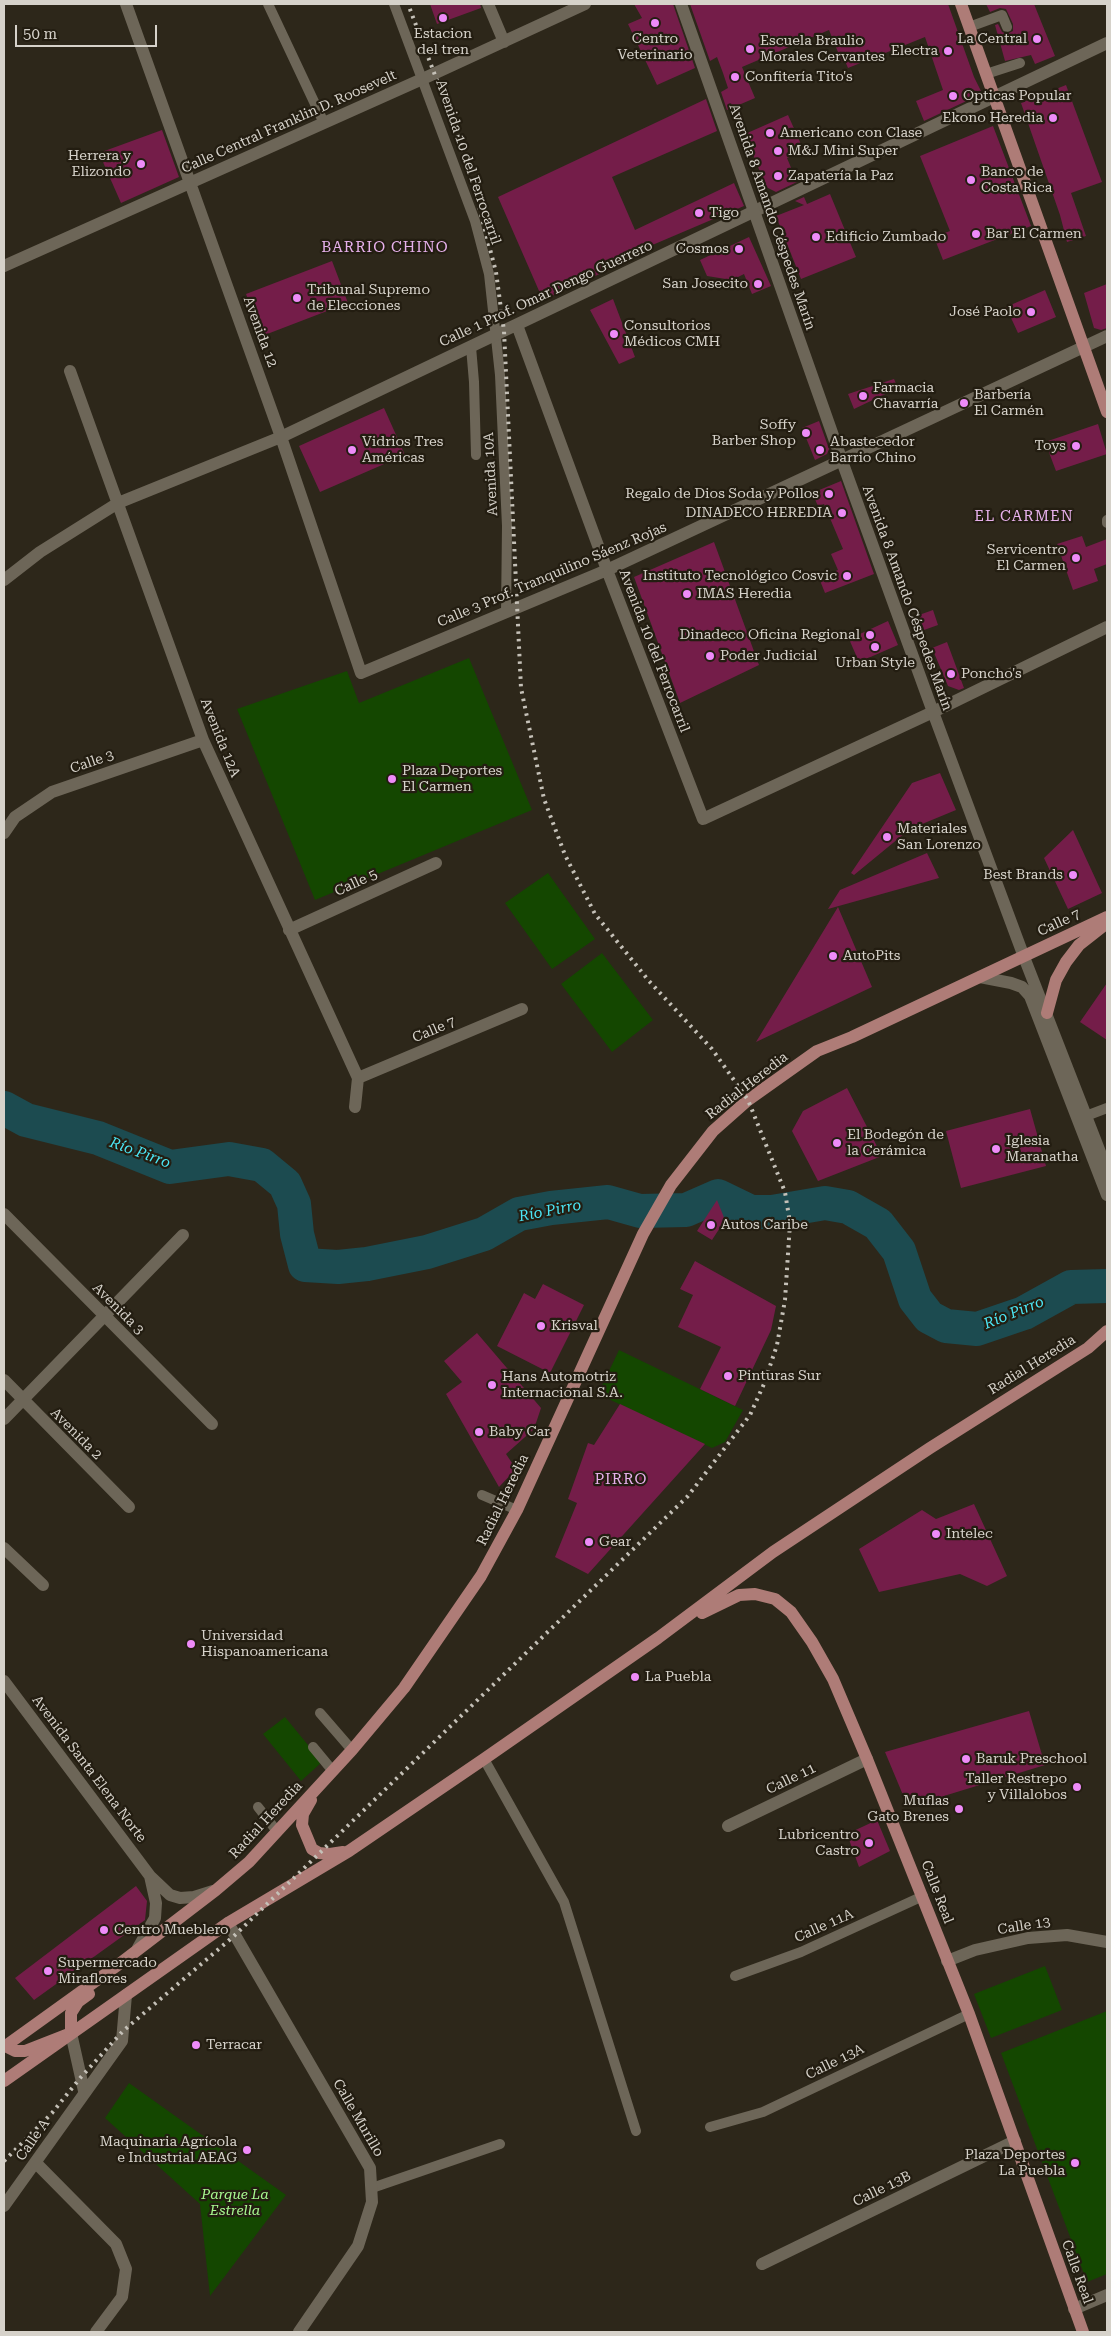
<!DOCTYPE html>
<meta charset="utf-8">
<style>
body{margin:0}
#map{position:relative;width:1111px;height:2336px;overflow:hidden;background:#2d271a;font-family:"Roboto Serif",serif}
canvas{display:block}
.frame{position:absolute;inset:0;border:5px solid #d6d2ca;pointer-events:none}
.scale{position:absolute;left:15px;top:25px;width:142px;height:22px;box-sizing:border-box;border:2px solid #d6d2ca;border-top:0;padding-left:6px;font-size:15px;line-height:18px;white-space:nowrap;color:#d6d2ca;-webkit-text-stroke:4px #231d11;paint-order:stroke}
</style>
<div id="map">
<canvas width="1111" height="2336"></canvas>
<div class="frame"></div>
<div class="scale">50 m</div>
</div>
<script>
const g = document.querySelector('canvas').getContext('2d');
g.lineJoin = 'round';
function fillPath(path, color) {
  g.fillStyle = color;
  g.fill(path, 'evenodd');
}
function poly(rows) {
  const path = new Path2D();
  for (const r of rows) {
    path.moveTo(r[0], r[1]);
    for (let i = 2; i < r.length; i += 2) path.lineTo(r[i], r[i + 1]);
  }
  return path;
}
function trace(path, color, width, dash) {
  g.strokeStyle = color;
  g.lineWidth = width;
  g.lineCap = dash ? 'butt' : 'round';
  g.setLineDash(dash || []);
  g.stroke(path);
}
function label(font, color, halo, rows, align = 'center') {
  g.font = font + ' "Roboto Serif",serif';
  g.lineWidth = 4.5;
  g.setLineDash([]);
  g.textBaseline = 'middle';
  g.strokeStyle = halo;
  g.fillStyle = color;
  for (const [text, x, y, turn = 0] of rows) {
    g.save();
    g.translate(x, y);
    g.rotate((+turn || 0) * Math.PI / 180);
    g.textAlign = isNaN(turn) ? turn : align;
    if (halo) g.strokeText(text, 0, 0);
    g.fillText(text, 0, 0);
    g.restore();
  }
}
fillPath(poly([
 [469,658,532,810,315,900,237,709,347,671,359,703],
 [548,873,595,939,552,969,505,903],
 [602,953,653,1020,612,1052,561,984],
 [619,1350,743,1410,725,1442,712,1448,598,1394],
 [285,1717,322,1762,301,1781,263,1734],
 [1045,1966,1062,2010,991,2038,974,1994],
 [1107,2011,1107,2274,1087,2282,1001,2053],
 [129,2083,286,2195,210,2296,200,2204,105,2118]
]), '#144700');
trace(poly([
 [4,1108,26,1120,98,1138,170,1167,229,1159,262,1165,285,1184,294,1204,297,1234,305,1265,338,1267,367,1264,427,1252,484,1234,519,1214,551,1208,608,1202,640,1211,686,1210,718,1196,751,1212,772,1212,825,1203,848,1207,878,1224,899,1251,915,1299,929,1317,946,1326,977,1329,1024,1313,1071,1287,1107,1286]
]), '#1c4b50', 34);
fillPath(poly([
 [430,4,480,4,481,8,437,24],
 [634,4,673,4,695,68,657,85,628,24,642,18],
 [690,4,948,4,974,77,981,91,977,96,924,121,916,101,943,90,925,37,848,68,845,61,842,62,829,30,742,67,755,98,727,110,721,92,728,88,723,73,717,57,710,61],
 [986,4,1034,4,1055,56,1035,64,1031,55,1005,61,995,25,998,24,1002,32,1007,34,1013,31,1013,24,1006,9,1000,8,990,12],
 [1066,85,1102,182,1071,193,1086,236,1067,242,1060,215,1021,103],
 [706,99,717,131,612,177,635,230,734,183,744,206,643,249,645,253,543,300,498,197],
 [788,115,804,151,787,158,797,182,776,192,766,187,745,134],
 [993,126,1031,226,943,260,934,237,950,231,920,156],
 [162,130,179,177,121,203,99,153],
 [830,194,856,257,801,279,776,216,804,205,795,201,804,197,807,204],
 [749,237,771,286,752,294,744,274,732,280,707,276,700,260],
 [332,261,348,303,262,336,246,294],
 [1107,284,1107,328,1101,330,1094,328,1084,293],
 [1045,290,1056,317,1018,333,1006,307],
 [613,299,635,357,619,364,590,310],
 [894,379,898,388,854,409,848,394],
 [384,408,405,455,320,492,299,446],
 [819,421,829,449,827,454,815,460,802,428],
 [1098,424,1107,454,1056,471,1045,442],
 [841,481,874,574,825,593,819,578,838,570,831,554,843,549,824,504,818,506,812,493],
 [1082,536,1086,547,1107,539,1107,564,1094,569,1098,581,1073,590,1057,544],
 [714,542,759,665,680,703,634,577],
 [933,610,938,625,924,630,919,615],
 [888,621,898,645,859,662,849,639],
 [947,642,964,688,959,690,948,686,932,648],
 [940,773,956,810,910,829,854,875,851,873,912,783],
 [1073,830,1102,893,1068,909,1044,858],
 [927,853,939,878,828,909,840,890],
 [838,907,872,987,756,1042],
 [1107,983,1107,1040,1080,1022],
 [847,1088,882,1156,818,1181,792,1131,803,1111],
 [1030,1109,1046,1166,961,1188,946,1131],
 [717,1200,725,1220,712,1240,697,1231],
 [695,1261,776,1306,771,1330,735,1406,700,1389,721,1347,678,1327,693,1295,680,1289],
 [543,1284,584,1305,550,1373,497,1346,524,1293,535,1299],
 [477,1333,541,1408,534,1429,506,1454,516,1469,499,1487,446,1394,462,1382,444,1361],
 [620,1404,705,1444,588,1574,555,1557,577,1503,568,1499,588,1443,594,1445],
 [974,1504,1007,1576,987,1586,960,1574,879,1592,859,1549,922,1510,936,1519],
 [1029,1711,1045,1765,908,1807,885,1752],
 [877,1820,890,1851,859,1867,847,1834],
 [136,1886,147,1901,145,1920,34,2000,15,1978]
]), '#741d49');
trace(poly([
 [268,4,324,123],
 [394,4,475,221,489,274,500,375,507,526,506,612],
 [969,27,1002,15,1007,27],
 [986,74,1020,63],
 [471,347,474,382,476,455],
 [1107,520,1107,523],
 [1086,1116,1107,1108],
 [482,1495,517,1510],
 [320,1713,352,1750],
 [313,1747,332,1770],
 [484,1759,564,1902,636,2131],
 [258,1807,276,1830],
 [735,1976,801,1952,923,1896],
 [710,2127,763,2112,969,2014],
 [372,2188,500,2144]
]), '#6d6658', 10);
trace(poly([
 [126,4,281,437,361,673,607,570,1107,336],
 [488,4,504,42],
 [4,266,429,76,585,4],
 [517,325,607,570,703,819,933,712,1107,627],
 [70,371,203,740,358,1078,355,1107],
 [4,580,40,552,118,503,281,437,1107,43],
 [4,833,15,817,52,792,203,740],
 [289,930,436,863],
 [358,1078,522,1009],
 [4,1214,212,1424],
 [4,1380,129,1507],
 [4,1419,183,1235],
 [4,1548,43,1585],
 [4,1681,150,1876,170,1895,180,1898,194,1897,213,1891],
 [728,1826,867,1759],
 [228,1923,370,2168,372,2202,358,2246,299,2332],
 [138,1948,155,1918,156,1903,150,1876],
 [947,1961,975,1950,1028,1938,1067,1935,1107,1942],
 [71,2033,84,2091],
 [36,2163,116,2244,126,2269,122,2297,96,2332],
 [4,2206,122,2041,126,1995],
 [762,2264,1015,2141]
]), '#6d6658', 12);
trace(poly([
 [681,4,842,461,933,712,1024,957,1107,1170],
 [980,977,1011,983,1022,987,1030,996,1107,1195],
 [1074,2309,1107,2295]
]), '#6d6658', 12);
trace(poly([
 [961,4,1107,412],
 [1047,1013,1056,980,1066,962,1079,945,1107,923],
 [702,1613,739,1595,755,1594,775,1599,791,1612,812,1642,833,1679,867,1759,969,2014,1083,2332],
 [311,1800,303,1814,302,1825,312,1849,319,1853,330,1854,343,1852],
 [5,2046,15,2051,25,2051,71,2033,71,2013,78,2002,89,1994],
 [4,2047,118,1965,216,1890,249,1862,352,1750,404,1688,481,1576,517,1510,643,1234,671,1185,713,1131,748,1100,817,1051,852,1037,1107,917],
 [4,2081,228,1923,349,1851,484,1759,658,1638,773,1552,930,1448,1088,1348,1107,1331]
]), '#ae7c77', 12);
trace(poly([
 [4,2161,52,2113,81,2077,123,2031,234,1936,688,1496,750,1415,764,1384,777,1345,785,1300,790,1223,785,1192,748,1100,712,1049,649,981,595,914,565,855,544,799,521,688,504,331,496,272,466,157,408,4]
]), '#c5c1b8', 4, [2.5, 5]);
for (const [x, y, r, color] of [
 [443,18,5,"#ee8bf8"],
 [655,23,5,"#ee8bf8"],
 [1037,39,5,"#ee8bf8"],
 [750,49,5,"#ee8bf8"],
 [948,51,5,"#ee8bf8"],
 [735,77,5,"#ee8bf8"],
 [953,96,5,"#ee8bf8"],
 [1053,118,5,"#ee8bf8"],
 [770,133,5,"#ee8bf8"],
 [778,151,5,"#ee8bf8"],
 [141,164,5,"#ee8bf8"],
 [778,176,5,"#ee8bf8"],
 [971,180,5,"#ee8bf8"],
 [699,213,5,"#ee8bf8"],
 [976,234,5,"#ee8bf8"],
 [816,237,5,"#ee8bf8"],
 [739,249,5,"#ee8bf8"],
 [758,284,5,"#ee8bf8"],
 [297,298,5,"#ee8bf8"],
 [1031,312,5,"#ee8bf8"],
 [614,334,5,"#ee8bf8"],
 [863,396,5,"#ee8bf8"],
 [964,403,5,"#ee8bf8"],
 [806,433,5,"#ee8bf8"],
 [1076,446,5,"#ee8bf8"],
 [352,450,5,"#ee8bf8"],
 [820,450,5,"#ee8bf8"],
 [829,494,5,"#ee8bf8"],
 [842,513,5,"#ee8bf8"],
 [1076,558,5,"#ee8bf8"],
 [847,576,5,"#ee8bf8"],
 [687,594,5,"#ee8bf8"],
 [870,635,5,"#ee8bf8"],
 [875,647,5,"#ee8bf8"],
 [710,656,5,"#ee8bf8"],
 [951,674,5,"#ee8bf8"],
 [392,779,5,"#ee8bf8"],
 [887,837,5,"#ee8bf8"],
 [1073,875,5,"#ee8bf8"],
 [833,956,5,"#ee8bf8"],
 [837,1143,5,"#ee8bf8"],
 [996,1149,5,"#ee8bf8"],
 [711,1225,5,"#ee8bf8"],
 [541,1326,5,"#ee8bf8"],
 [728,1376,5,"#ee8bf8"],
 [492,1385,5,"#ee8bf8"],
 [479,1432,5,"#ee8bf8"],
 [936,1534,5,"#ee8bf8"],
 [589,1542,5,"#ee8bf8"],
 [191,1644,5,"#ee8bf8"],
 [635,1677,5,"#ee8bf8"],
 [966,1759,5,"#ee8bf8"],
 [1077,1787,5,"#ee8bf8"],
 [959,1809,5,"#ee8bf8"],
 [869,1843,5,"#ee8bf8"],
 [104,1930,5,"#ee8bf8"],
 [48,1971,5,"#ee8bf8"],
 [196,2045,5,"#ee8bf8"],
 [247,2150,5,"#ee8bf8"],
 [1075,2163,5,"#ee8bf8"]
]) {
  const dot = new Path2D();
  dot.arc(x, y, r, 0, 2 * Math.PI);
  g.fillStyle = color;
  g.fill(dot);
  trace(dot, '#231d11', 2);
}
label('14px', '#d6d2ca', '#231d11', [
 ["Estacion",443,34,"center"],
 ["del tren",443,50,"center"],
 ["Centro",655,39,"center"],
 ["Veterinario",655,55,"center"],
 ["La Central",1027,39,"right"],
 ["Escuela Braulio",760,41],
 ["Morales Cervantes",760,57],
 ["Electra",938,51,"right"],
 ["Confitería Tito's",745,77],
 ["Opticas Popular",963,96],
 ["Ekono Heredia",1043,118,"right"],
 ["Americano con Clase",780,133],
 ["M&J Mini Super",788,151],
 ["Herrera y",131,156,"right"],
 ["Elizondo",131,172,"right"],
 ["Banco de",981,172],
 ["Costa Rica",981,188],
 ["Zapatería la Paz",788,176],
 ["Tigo",709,213],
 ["Bar El Carmen",986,234],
 ["Edificio Zumbado",826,237],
 ["Cosmos",729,249,"right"],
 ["San Josecito",748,284,"right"],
 ["Tribunal Supremo",307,290],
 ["de Elecciones",307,306],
 ["José Paolo",1021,312,"right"],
 ["Consultorios",624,326],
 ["Médicos CMH",624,342],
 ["Farmacia",873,388],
 ["Chavarría",873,404],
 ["Barbería",974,395],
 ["El Carmén",974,411],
 ["Soffy",796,425,"right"],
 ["Barber Shop",796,441,"right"],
 ["Vidrios Tres",362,442],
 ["Américas",362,458],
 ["Abastecedor",830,442],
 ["Barrio Chino",830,458],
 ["Toys",1066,446,"right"],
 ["Regalo de Dios Soda y Pollos",819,494,"right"],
 ["DINADECO HEREDIA",832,513,"right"],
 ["Servicentro",1066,550,"right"],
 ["El Carmen",1066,566,"right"],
 ["Instituto Tecnológico Cosvic",837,576,"right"],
 ["IMAS Heredia",697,594],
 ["Dinadeco Oficina Regional",860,635,"right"],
 ["Poder Judicial",720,656],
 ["Urban Style",875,663,"center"],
 ["Poncho's",961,674],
 ["Plaza Deportes",402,771],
 ["El Carmen",402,787],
 ["Materiales",897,829],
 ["San Lorenzo",897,845],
 ["Best Brands",1063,875,"right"],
 ["AutoPits",843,956],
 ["El Bodegón de",847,1135],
 ["la Cerámica",847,1151],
 ["Iglesia",1006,1141],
 ["Maranatha",1006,1157],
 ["Autos Caribe",721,1225],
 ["Krisval",551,1326],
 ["Pinturas Sur",738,1376],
 ["Hans Automotriz",502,1377],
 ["Internacional S.A.",502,1393],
 ["Baby Car",489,1432],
 ["Intelec",946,1534],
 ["Gear",599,1542],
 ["Universidad",201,1636],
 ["Hispanoamericana",201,1652],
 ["La Puebla",645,1677],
 ["Baruk Preschool",976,1759],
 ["Taller Restrepo",1067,1779,"right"],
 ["y Villalobos",1067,1795,"right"],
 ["Muflas",949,1801,"right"],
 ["Gato Brenes",949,1817,"right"],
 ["Lubricentro",859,1835,"right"],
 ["Castro",859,1851,"right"],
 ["Centro Mueblero",114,1930],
 ["Supermercado",58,1963],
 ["Miraflores",58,1979],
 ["Terracar",206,2045],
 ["Maquinaria Agrícola",237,2142,"right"],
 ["e Industrial AEAG",237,2158,"right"],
 ["Plaza Deportes",1065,2155,"right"],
 ["La Puebla",1065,2171,"right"]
], 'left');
label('14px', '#d6d2ca', '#231d11', [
 ["Calle Central Franklin D. Roosevelt",289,122,-24],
 ["Avenida 10 del Ferrocarril",468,162,71],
 ["Avenida 8 Amando Céspedes Marín",772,217,71],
 ["Calle 1 Prof. Omar Dengo Guerrero",546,294,-25],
 ["Avenida 12",260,332,70],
 ["Avenida 10A",491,474,-93],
 ["Calle 3 Prof. Tranquilino Sáenz Rojas",552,575,-23],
 ["Avenida 8 Amando Céspedes Marín",907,598,70],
 ["Avenida 10 del Ferrocarril",654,651,69],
 ["Avenida 12A",220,738,68],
 ["Calle 3",92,762,-19],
 ["Calle 5",356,883,-25],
 ["Calle 7",1059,923,-25],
 ["Calle 7",434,1030,-23],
 ["Radial Heredia",747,1086,-38],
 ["Avenida 3",118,1309,45],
 ["Radial Heredia",1032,1365,-32],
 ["Avenida 2",76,1434,45],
 ["Radial Heredia",503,1500,-64],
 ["Avenida Santa Elena Norte",89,1769,53],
 ["Calle 11",791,1779,-26],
 ["Radial Heredia",266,1820,-47],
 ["Calle Real",937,1892,69],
 ["Calle 11A",824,1926,-24],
 ["Calle 13",1024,1926,-9],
 ["Calle 13A",835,2062,-26],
 ["Calle Murillo",358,2118,60],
 ["Calle A",33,2140,-55],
 ["Calle 13B",882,2189,-26],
 ["Calle Real",1077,2272,70]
]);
label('italic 14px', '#a8f990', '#231d11', [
 ["Parque La",235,2195],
 ["Estrella",235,2211]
]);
g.letterSpacing = '1px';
label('15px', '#e6b0eb', '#231d11', [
 ["BARRIO CHINO",385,248],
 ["EL CARMEN",1024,517],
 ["PIRRO",621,1480]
]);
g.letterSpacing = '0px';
label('italic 15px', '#4be5f4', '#231d11', [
 ["Río Pirro",140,1153,20],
 ["Río Pirro",550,1211,-11],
 ["Río Pirro",1014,1313,-22]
]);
</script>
